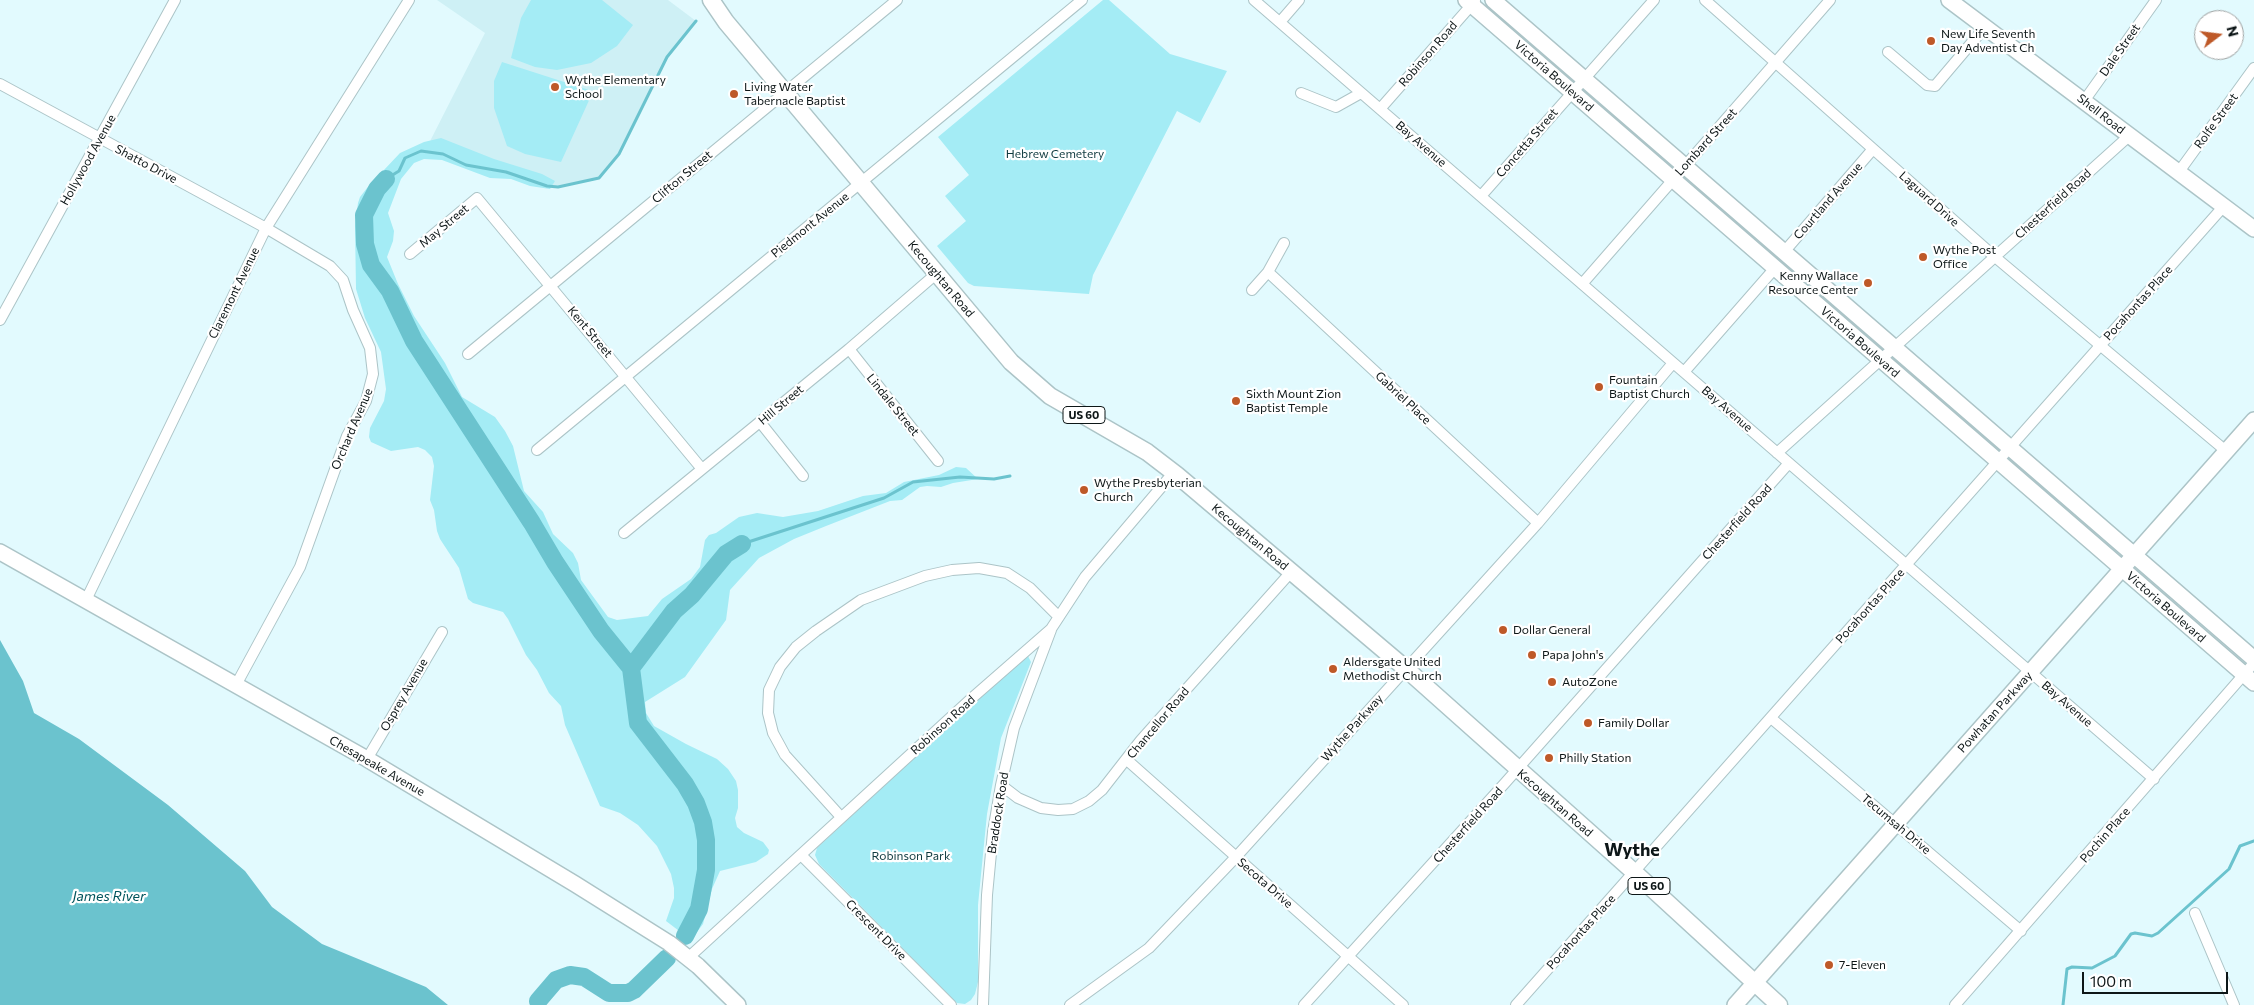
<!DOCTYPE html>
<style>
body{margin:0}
#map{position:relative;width:2254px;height:1005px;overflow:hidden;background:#e2fafe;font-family:Commissioner,sans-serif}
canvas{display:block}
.north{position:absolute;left:2194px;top:10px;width:50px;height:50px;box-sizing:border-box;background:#fff;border:1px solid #9ea2a2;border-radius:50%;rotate:75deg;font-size:14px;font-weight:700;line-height:20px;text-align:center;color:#0d1617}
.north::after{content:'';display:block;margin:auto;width:18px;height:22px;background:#be5928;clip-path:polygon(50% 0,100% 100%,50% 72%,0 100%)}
.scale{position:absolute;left:2082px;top:972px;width:146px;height:22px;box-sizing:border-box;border:2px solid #0d1617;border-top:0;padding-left:6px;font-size:15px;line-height:18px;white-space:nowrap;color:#0d1617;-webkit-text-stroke:4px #fff;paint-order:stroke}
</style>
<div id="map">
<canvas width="2254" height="1005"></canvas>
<div class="north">N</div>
<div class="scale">100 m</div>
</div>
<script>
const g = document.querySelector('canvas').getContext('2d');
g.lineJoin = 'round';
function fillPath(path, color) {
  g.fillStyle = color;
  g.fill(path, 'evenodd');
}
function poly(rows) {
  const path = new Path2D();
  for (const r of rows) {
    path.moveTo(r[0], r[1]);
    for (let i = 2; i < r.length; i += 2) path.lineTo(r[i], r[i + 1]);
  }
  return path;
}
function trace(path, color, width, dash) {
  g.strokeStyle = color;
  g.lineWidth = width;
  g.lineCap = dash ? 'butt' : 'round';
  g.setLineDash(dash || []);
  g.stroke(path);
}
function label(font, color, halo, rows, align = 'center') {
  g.font = font + ' Commissioner,sans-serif';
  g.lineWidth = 4.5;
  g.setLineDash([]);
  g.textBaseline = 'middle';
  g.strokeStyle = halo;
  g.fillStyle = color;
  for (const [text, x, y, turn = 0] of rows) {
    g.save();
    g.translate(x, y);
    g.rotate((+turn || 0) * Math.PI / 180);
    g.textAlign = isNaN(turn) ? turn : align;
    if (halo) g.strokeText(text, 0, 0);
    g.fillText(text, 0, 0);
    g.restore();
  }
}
fillPath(poly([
 [437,0,668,0,696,21,679,41,659,72,627,138,609,168,599,178,591,181,558,187,547,186,425,151,485,33]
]), '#cef0f5');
fillPath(poly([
 [531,0,602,0,633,25,617,46,591,63,557,70,535,67,511,58,521,18],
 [1103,0,1109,0,1170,54,1227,71,1200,123,1177,111,1093,275,1089,294,974,286,968,283,937,246,966,221,945,196,969,175,938,137],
 [502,62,589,90,591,96,561,162,525,154,507,146,494,108,494,81],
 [441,138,494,159,542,174,555,181,550,189,530,186,511,179,490,178,442,160,424,159,414,163,401,179,388,213,394,231,393,241,387,257,398,284,414,316,445,363,462,397,495,417,505,431,513,446,524,491,543,512,553,534,573,553,578,563,581,580,608,617,617,620,648,616,662,599,691,579,700,567,705,540,709,535,716,533,739,517,757,513,783,517,818,511,863,496,886,493,904,482,939,475,956,467,966,468,978,479,953,483,941,487,927,486,920,487,902,500,890,501,826,526,794,539,759,558,730,590,726,620,685,677,645,702,646,713,654,726,686,744,717,759,728,769,736,781,738,790,738,808,735,818,737,827,744,833,763,842,769,850,768,854,756,862,720,871,712,889,703,924,691,940,666,921,674,898,674,888,671,874,657,846,638,825,620,813,600,806,565,725,561,706,549,693,537,670,526,655,508,619,503,612,473,603,468,599,459,568,440,539,437,531,434,510,430,500,434,466,432,457,425,450,418,447,391,451,371,442,369,437,370,428,384,401,386,389,381,352,365,318,356,289,355,226,358,203,360,197,367,188,400,153,424,142],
 [1028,656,1031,662,1001,738,987,814,978,905,978,982,975,994,971,1000,965,1004,957,1003,819,864,815,855,817,848,978,699]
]), '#a4ecf5');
fillPath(poly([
 [0,640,23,681,34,713,79,739,168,805,245,871,272,907,322,944,426,987,448,1005,0,1005]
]), '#6bc3ce');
trace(poly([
 [386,179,399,171,405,158,421,151,443,154,466,165,506,172,547,186,558,187,599,178,619,154,667,57,696,21],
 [742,544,884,498,913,482,960,477,994,479,1010,476],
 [2063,1005,2067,969,2072,967,2092,968,2115,956,2131,934,2135,933,2152,936,2158,933,2229,869,2240,846,2254,841]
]), '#6bc3ce', 3);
trace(poly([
 [386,179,377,189,364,215,365,244,371,265,390,291,414,341,532,523,555,562,601,631,631,668,638,723,685,784,696,803,703,822,706,840,706,870,699,909,685,936],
 [631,668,674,611,692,595,726,554,742,544],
 [538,1001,556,980,570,975,584,977,609,993,628,993,634,990,667,958]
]), '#6bc3ce', 18);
const street = poly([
 [1254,0,2154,779],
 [1705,0,1995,257,2226,451],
 [1280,22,1299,0],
 [1888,52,1927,85,1935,86,1985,27],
 [0,84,266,228,330,266,343,280,353,310,370,348,373,374,366,401,347,436,300,567,236,685],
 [1301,93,1336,107,1361,93],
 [2084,101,2156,0],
 [1380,109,1475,1],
 [2178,173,2254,68],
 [1481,196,1654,0],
 [1784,252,1873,149],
 [410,254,477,198,702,469],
 [1268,272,1538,523],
 [1582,284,1830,0],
 [1252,290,1268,272,1284,243],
 [0,320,175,0],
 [849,349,938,461],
 [468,354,897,0],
 [1684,372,1775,268],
 [760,422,803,476],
 [537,450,1082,0],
 [1777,453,2129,136],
 [624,533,849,349,936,274],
 [86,600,266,228,409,0],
 [1771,718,2021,931],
 [367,759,442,632],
 [1127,760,1403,1005],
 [1001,785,1018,798,1041,808,1058,810,1073,809,1089,801,1102,790,1141,740,1291,572],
 [841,817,785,755,773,733,768,713,769,690,780,667,796,647,816,631,861,600,925,576,952,570,979,568,1007,573,1030,588,1059,617],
 [801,855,951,1005],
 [2195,913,2234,1005],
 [688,958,972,698,1051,629,1085,577,1174,472],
 [983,1005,987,895,993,832,1001,785,1014,728,1051,630],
 [1070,1005,1149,948,1236,857,1538,523,1673,363],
 [1304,1005,1505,783,1789,463],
 [1516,1005,2223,207],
 [1955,1005,2254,663]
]);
const secondary = poly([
 [1466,0,2254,683],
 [1493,0,2254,659],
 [1949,0,2254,229],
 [0,552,367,759,575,884,669,943,698,966,738,1005],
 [1735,1005,2254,420]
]);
const primary = poly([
 [711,0,726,22,1011,362,1050,396,1147,452,1177,475,1405,668,1634,872,1779,1005]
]);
trace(street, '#acc4c7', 12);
trace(secondary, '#acc4c7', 18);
trace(primary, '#acc4c7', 19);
trace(street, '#fff', 10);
trace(secondary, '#fff', 15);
trace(primary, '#fff', 16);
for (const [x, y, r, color] of [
 [1931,41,5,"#be5928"],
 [555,87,5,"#be5928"],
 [734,94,5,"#be5928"],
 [1923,257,5,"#be5928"],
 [1868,283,5,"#be5928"],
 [1599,387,5,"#be5928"],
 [1236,401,5,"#be5928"],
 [1084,490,5,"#be5928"],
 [1503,630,5,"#be5928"],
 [1532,655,5,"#be5928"],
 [1333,669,5,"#be5928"],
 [1552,682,5,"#be5928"],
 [1588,723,5,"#be5928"],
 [1549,758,5,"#be5928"],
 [1829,965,5,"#be5928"]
]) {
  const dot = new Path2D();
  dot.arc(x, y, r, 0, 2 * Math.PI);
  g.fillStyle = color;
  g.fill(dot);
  trace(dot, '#fff', 2);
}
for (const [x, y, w] of [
 [1084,415,42],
 [1649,886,42]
]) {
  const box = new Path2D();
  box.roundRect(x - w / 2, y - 8.5, w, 17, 4);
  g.fillStyle = '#fff';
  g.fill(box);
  trace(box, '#0d1617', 1);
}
label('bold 11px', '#0d1617', null, [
 ["US 60",1084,415],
 ["US 60",1649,886]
]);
label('12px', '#0d1617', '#fff', [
 ["New Life Seventh",1941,34],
 ["Day Adventist Ch",1941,48],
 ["Wythe Elementary",565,80],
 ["School",565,94],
 ["Living Water",744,87],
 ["Tabernacle Baptist",744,101],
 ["Wythe Post",1933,250],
 ["Office",1933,264],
 ["Kenny Wallace",1858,276,"right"],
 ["Resource Center",1858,290,"right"],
 ["Fountain",1609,380],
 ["Baptist Church",1609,394],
 ["Sixth Mount Zion",1246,394],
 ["Baptist Temple",1246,408],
 ["Wythe Presbyterian",1094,483],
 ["Church",1094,497],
 ["Dollar General",1513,630],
 ["Papa John's",1542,655],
 ["Aldersgate United",1343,662],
 ["Methodist Church",1343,676],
 ["AutoZone",1562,682],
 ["Family Dollar",1598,723],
 ["Philly Station",1559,758],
 ["7-Eleven",1839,965]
], 'left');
label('12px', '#0d1617', '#fff', [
 ["Dale Street",2120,50,-55],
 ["Robinson Road",1428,54,-49],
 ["Victoria Boulevard",1554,76,41],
 ["Shell Road",2101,114,38],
 ["Rolfe Street",2216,121,-54],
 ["Lombard Street",1706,142,-48],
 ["Concetta Street",1527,143,-49],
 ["Bay Avenue",1421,144,41],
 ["Hollywood Avenue",88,160,-61],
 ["Shatto Drive",146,164,28],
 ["Clifton Street",682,177,-40],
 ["Laguard Drive",1929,199,42],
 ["Courtland Avenue",1828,201,-49],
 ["Chesterfield Road",2053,204,-42],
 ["Piedmont Avenue",810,225,-39],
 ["May Street",444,226,-40],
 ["Kecoughtan Road",941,279,50],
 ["Claremont Avenue",234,293,-64],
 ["Pocahontas Place",2138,303,-48],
 ["Kent Street",590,332,50],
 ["Victoria Boulevard",1860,342,41],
 ["Gabriel Place",1403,398,43],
 ["Hill Street",781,405,-40],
 ["Lindale Street",893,405,51],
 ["Bay Avenue",1727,409,41],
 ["Orchard Avenue",352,429,-67],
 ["Chesterfield Road",1737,522,-48],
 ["Kecoughtan Road",1250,537,40],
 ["Pocahontas Place",1870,606,-48],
 ["Victoria Boulevard",2166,607,41],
 ["Osprey Avenue",404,695,-60],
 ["Bay Avenue",2067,704,41],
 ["Powhatan Parkway",1995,712,-48],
 ["Chancellor Road",1158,723,-50],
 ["Robinson Road",943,725,-42],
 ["Wythe Parkway",1352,728,-48],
 ["Chesapeake Avenue",377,766,30],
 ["Kecoughtan Road",1555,803,41],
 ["Braddock Road",998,813,-81],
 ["Tecumsah Drive",1896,824,40],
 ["Chesterfield Road",1468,825,-48],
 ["Pochin Place",2105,835,-49],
 ["Secota Drive",1265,883,41],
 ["Crescent Drive",876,930,45],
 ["Pocahontas Place",1581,932,-48]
]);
label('12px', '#0e393e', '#fff', [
 ["Hebrew Cemetery",1055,154],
 ["Robinson Park",911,856]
]);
label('italic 14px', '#00545c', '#fff', [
 ["James River",109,896]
]);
label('bold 18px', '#0d1617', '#fff', [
 ["Wythe",1632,850]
]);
</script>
